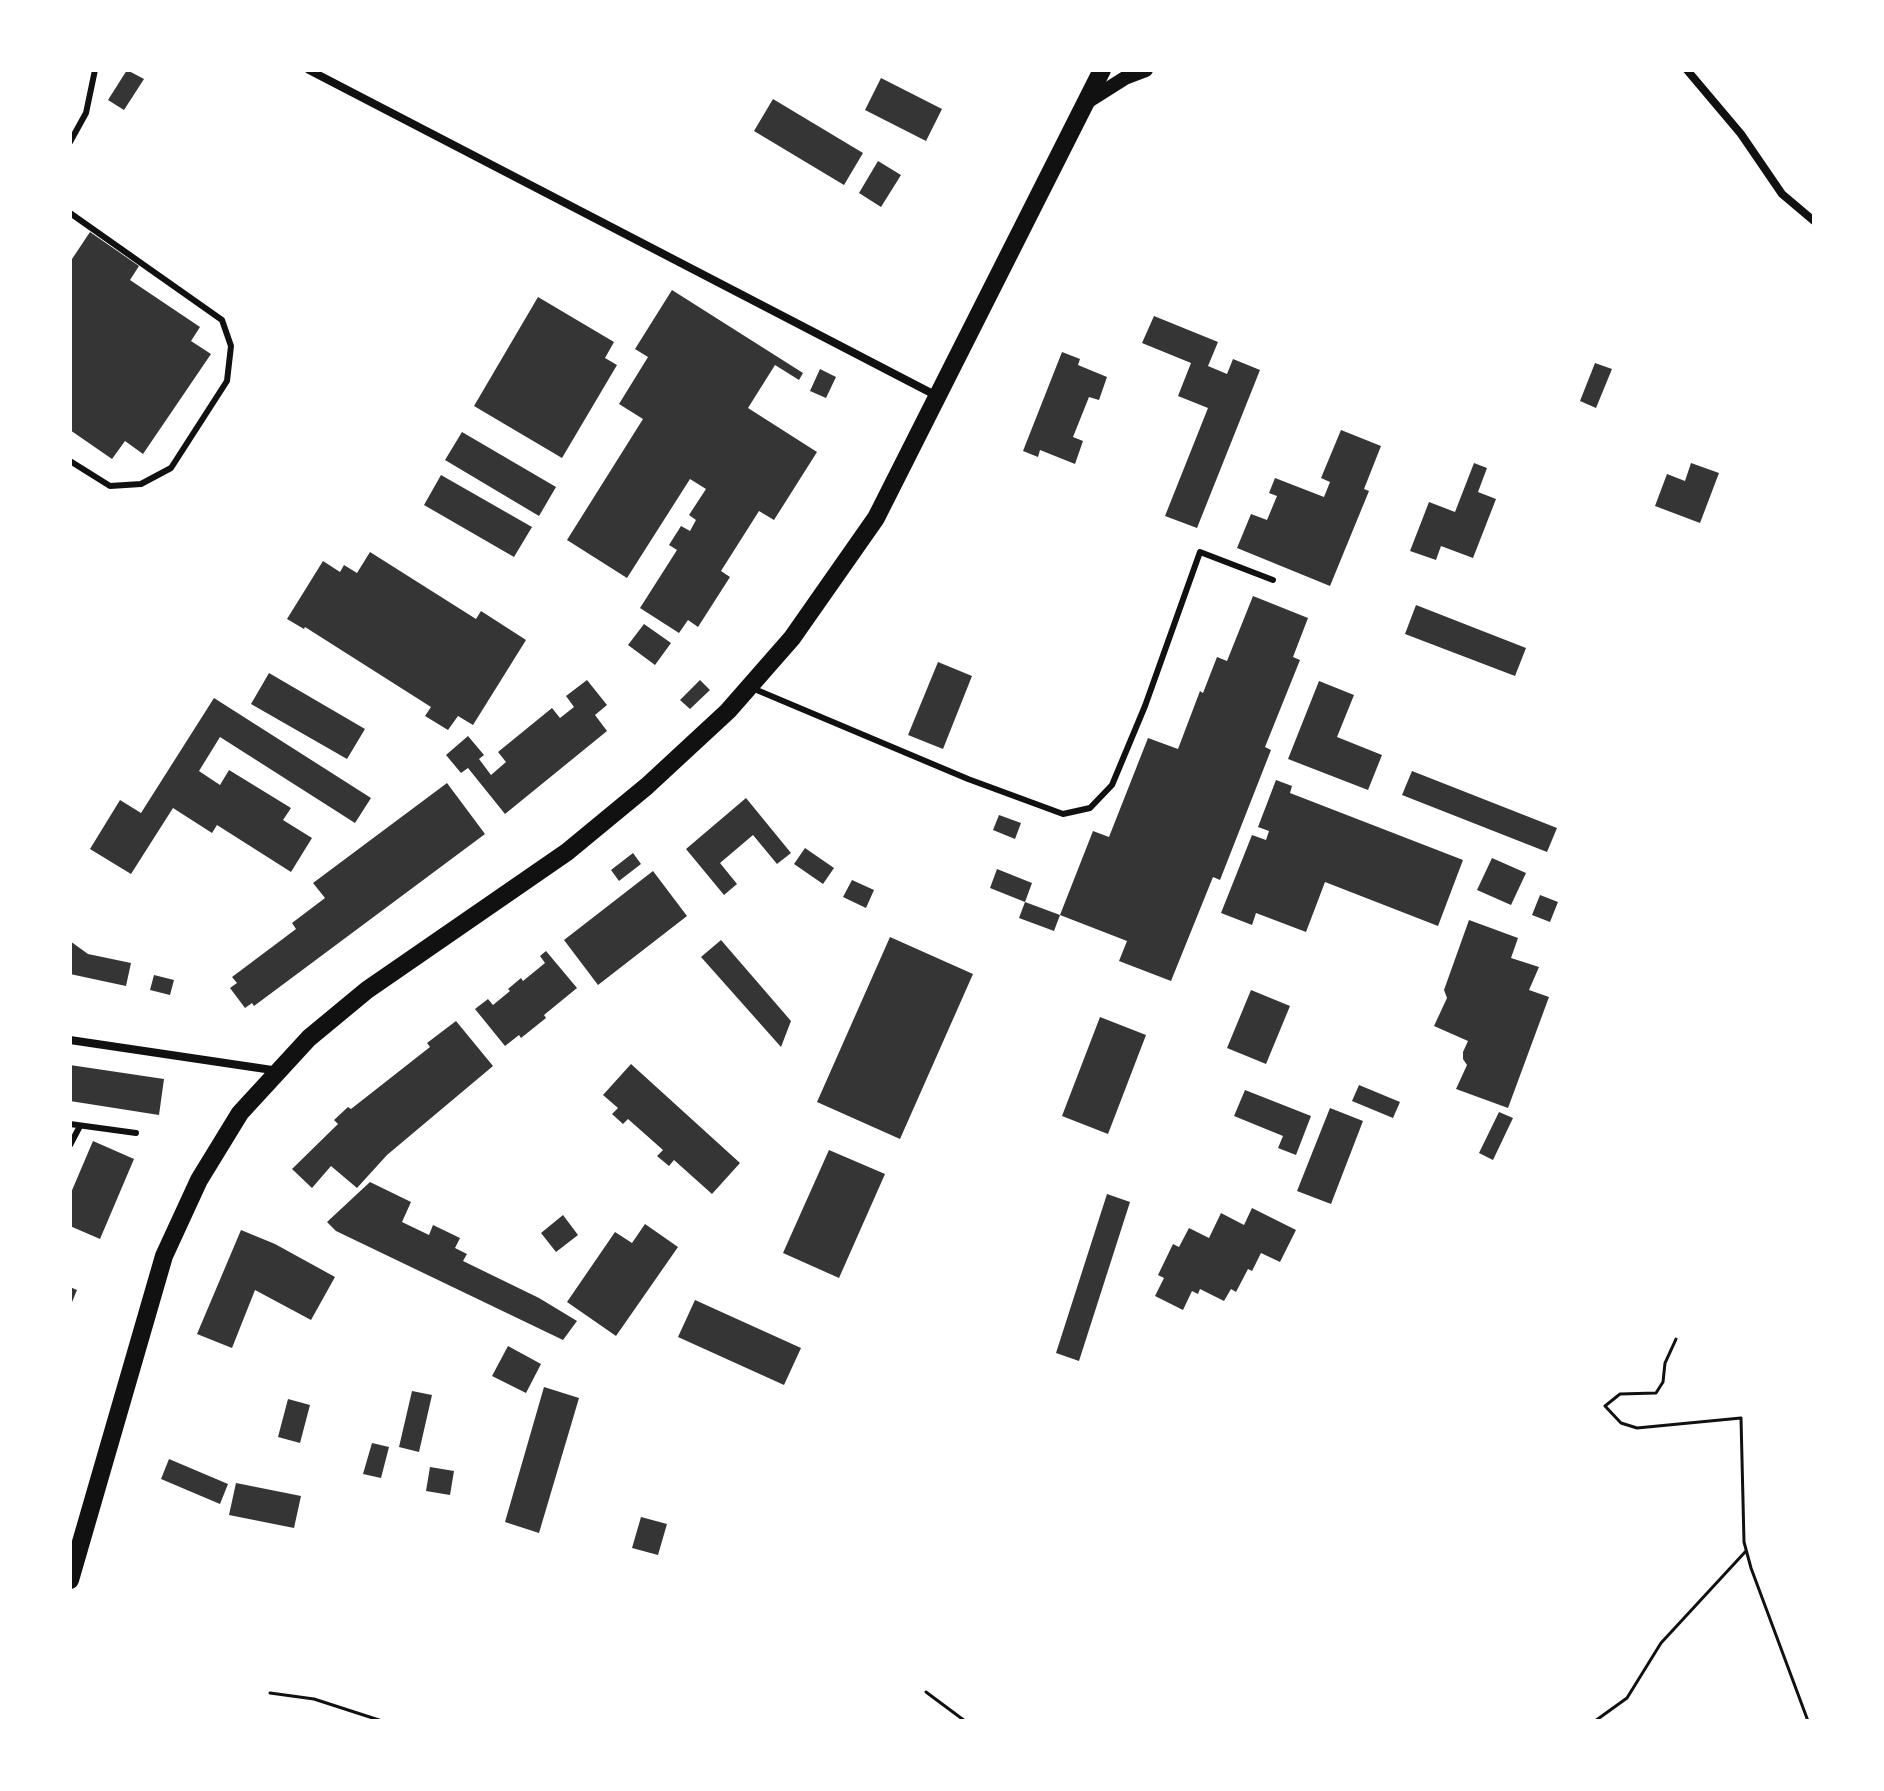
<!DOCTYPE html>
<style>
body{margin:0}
#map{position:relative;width:1884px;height:1791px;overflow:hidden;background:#fff;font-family:Montserrat,sans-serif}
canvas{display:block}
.frame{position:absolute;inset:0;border:72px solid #fff;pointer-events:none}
</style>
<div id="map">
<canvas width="1884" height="1791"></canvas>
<div class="frame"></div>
</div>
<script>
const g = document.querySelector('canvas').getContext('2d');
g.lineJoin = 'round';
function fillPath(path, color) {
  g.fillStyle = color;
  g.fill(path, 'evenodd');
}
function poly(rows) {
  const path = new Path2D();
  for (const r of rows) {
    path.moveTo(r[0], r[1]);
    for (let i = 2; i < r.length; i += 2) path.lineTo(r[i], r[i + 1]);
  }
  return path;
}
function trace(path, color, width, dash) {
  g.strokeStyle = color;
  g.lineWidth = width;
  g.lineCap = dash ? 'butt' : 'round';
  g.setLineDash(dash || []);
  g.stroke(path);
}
fillPath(poly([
 [127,70,144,79,124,110,108,100],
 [881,78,942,109,926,141,865,110],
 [773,99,863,153,844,185,754,131],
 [878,161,901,175,881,207,859,193],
 [90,232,139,266,130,280,200,327,191,341,211,354,143,454,125,441,112,459,70,430,70,262],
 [672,290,803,373,799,380,775,365,748,408,817,452,774,520,759,511,721,571,730,577,698,627,688,620,679,633,640,608,677,550,669,545,681,526,690,531,696,520,689,515,706,489,690,479,627,578,567,540,643,419,619,404,648,357,635,349],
 [538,297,614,342,605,358,617,365,562,458,474,406],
 [1154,316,1218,342,1208,366,1227,374,1233,359,1260,370,1197,528,1165,516,1208,408,1178,396,1191,363,1142,343],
 [1062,352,1080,359,1078,365,1107,377,1099,400,1089,397,1073,437,1083,441,1075,464,1040,450,1038,457,1023,451],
 [1595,363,1612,369,1596,408,1580,401],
 [820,369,836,377,826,398,810,391],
 [1341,430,1381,446,1364,489,1369,491,1330,586,1237,548,1251,514,1267,520,1277,496,1269,493,1275,478,1324,497,1330,482,1321,478],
 [462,432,556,487,539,516,445,460],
 [1474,463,1487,468,1478,492,1496,499,1473,558,1441,546,1436,560,1410,551,1429,502,1455,512],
 [1691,463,1719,473,1700,523,1655,506,1667,474,1685,481],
 [441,475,532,527,514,557,424,505],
 [370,552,476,619,481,611,526,640,473,725,458,716,448,730,425,716,431,707,305,627,304,629,287,619,323,561,340,572,344,565,357,573],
 [1253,596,1308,618,1293,657,1300,660,1265,747,1271,750,1220,880,1213,877,1171,981,1119,961,1127,941,1060,915,1054,931,1019,918,1025,902,1060,915,1093,831,1109,837,1148,738,1178,749,1200,691,1203,693,1217,657,1227,661],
 [1416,605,1526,648,1515,676,1405,634],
 [644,624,671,643,655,665,628,645],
 [938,662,972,676,943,749,908,735],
 [269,673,365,729,347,759,251,704],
 [587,680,607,705,595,715,607,731,505,814,468,768,461,773,446,755,468,736,484,755,479,759,491,775,506,762,498,752,552,708,560,718,574,707,566,696],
 [700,680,710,690,690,709,680,700],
 [1319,681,1354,695,1337,737,1382,755,1368,790,1288,759],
 [214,698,371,798,355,823,220,737,199,771,220,785,229,770,291,808,283,820,312,838,291,872,217,825,212,833,173,808,131,874,90,849,120,800,141,813],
 [1412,771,1557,828,1547,852,1402,795],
 [1276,780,1292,786,1290,793,1463,860,1438,926,1325,882,1306,932,1256,913,1252,925,1221,913,1252,835,1266,840,1269,831,1258,827],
 [447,783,485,834,254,1006,252,1003,245,1008,230,988,237,983,232,977,296,929,292,923,325,898,313,883],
 [746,798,791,853,777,864,753,835,720,863,737,884,724,895,686,849],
 [999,815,1021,823,1015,839,993,830],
 [805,848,834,868,823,884,794,864],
 [633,853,641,864,619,881,611,870],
 [1492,858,1526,873,1511,905,1477,890],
 [997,869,1032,883,1025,902,990,888],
 [653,871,687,916,598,985,564,940],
 [852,880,874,890,866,908,843,897],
 [1540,895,1558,902,1550,922,1532,915],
 [1469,920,1518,938,1511,958,1539,967,1529,990,1549,997,1508,1108,1456,1089,1467,1065,1463,1059,1463,1052,1468,1041,1434,1026,1447,998,1444,990],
 [890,937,973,974,900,1139,817,1102],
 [721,940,791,1021,781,1047,701,957],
 [70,941,88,954,131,963,126,986,70,974],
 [546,951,577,988,544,1015,546,1018,521,1038,519,1035,505,1046,475,1009,488,999,493,1005,510,991,508,989,521,978,523,981,545,963,540,956],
 [154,975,174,980,170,995,150,990],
 [1251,990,1290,1006,1266,1064,1227,1048],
 [1100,1017,1146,1035,1108,1134,1062,1116],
 [456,1021,493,1066,387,1155,357,1188,331,1166,312,1188,292,1169,338,1124,334,1120,348,1107,351,1109,430,1047,427,1043],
 [631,1064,740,1163,712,1194,674,1160,669,1166,657,1156,663,1150,628,1119,623,1124,612,1114,618,1108,603,1095],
 [70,1065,164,1079,159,1115,70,1101],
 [1359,1085,1400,1102,1393,1118,1352,1101],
 [1245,1090,1311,1116,1296,1155,1278,1148,1283,1136,1234,1116],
 [1330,1108,1363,1121,1331,1204,1297,1191],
 [1499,1112,1513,1118,1493,1160,1479,1153],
 [93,1141,134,1159,100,1239,70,1226,70,1195],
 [829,1150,885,1174,839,1278,783,1253],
 [370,1182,411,1202,402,1222,429,1235,433,1225,460,1238,455,1248,467,1254,463,1261,539,1298,577,1321,563,1340,336,1231,327,1222],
 [1107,1194,1130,1202,1079,1361,1056,1353],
 [1252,1208,1296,1230,1280,1262,1261,1253,1252,1271,1248,1269,1236,1292,1231,1289,1224,1301,1200,1289,1198,1294,1192,1291,1183,1310,1155,1296,1164,1278,1158,1275,1173,1244,1179,1247,1189,1228,1209,1238,1221,1213,1244,1225],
 [563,1215,578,1235,556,1252,541,1233],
 [645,1224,678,1247,616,1336,567,1302,615,1232,632,1243],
 [241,1230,275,1244,335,1277,311,1320,255,1290,232,1348,197,1334],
 [70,1287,77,1290,70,1307],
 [695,1300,801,1348,784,1385,678,1337],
 [508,1346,541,1364,526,1393,492,1376],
 [544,1387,579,1398,539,1533,505,1522],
 [412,1391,432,1395,419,1452,399,1447],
 [288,1399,310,1405,300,1443,278,1437],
 [372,1443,389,1447,381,1478,363,1474],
 [169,1459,228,1484,220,1504,161,1479],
 [430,1467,454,1471,450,1495,426,1491],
 [236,1483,301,1496,294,1528,229,1515],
 [641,1517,667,1524,658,1555,632,1548]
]), '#353535');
trace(poly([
 [1676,1339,1665,1363,1663,1382,1656,1393,1620,1394,1605,1406,1621,1423,1637,1428,1741,1418,1744,1542,1751,1568,1808,1721],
 [926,1692,965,1721],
 [270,1693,314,1699,382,1721],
 [1595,1721,1627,1698,1661,1643,1746,1551]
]), '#111', 3);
trace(poly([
 [70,142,86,113,95,70],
 [70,213,222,320,231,346,227,381,171,468,141,484,110,486,70,461],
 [752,688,968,779,1063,814,1090,808,1112,785,1145,706,1200,552,1273,580],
 [70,1124,136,1133],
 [70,1145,80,1126]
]), '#111', 6);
trace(poly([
 [309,70,937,396],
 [1687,70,1741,134,1782,194,1814,221],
 [70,1040,279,1071]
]), '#111', 8);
trace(poly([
 [1087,102,1125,78,1146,70]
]), '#111', 14);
trace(poly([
 [70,1580,164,1256,199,1180,240,1113,309,1038,367,990,567,852,647,786,728,711,792,638,876,518,1102,70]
]), '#111', 18);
</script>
